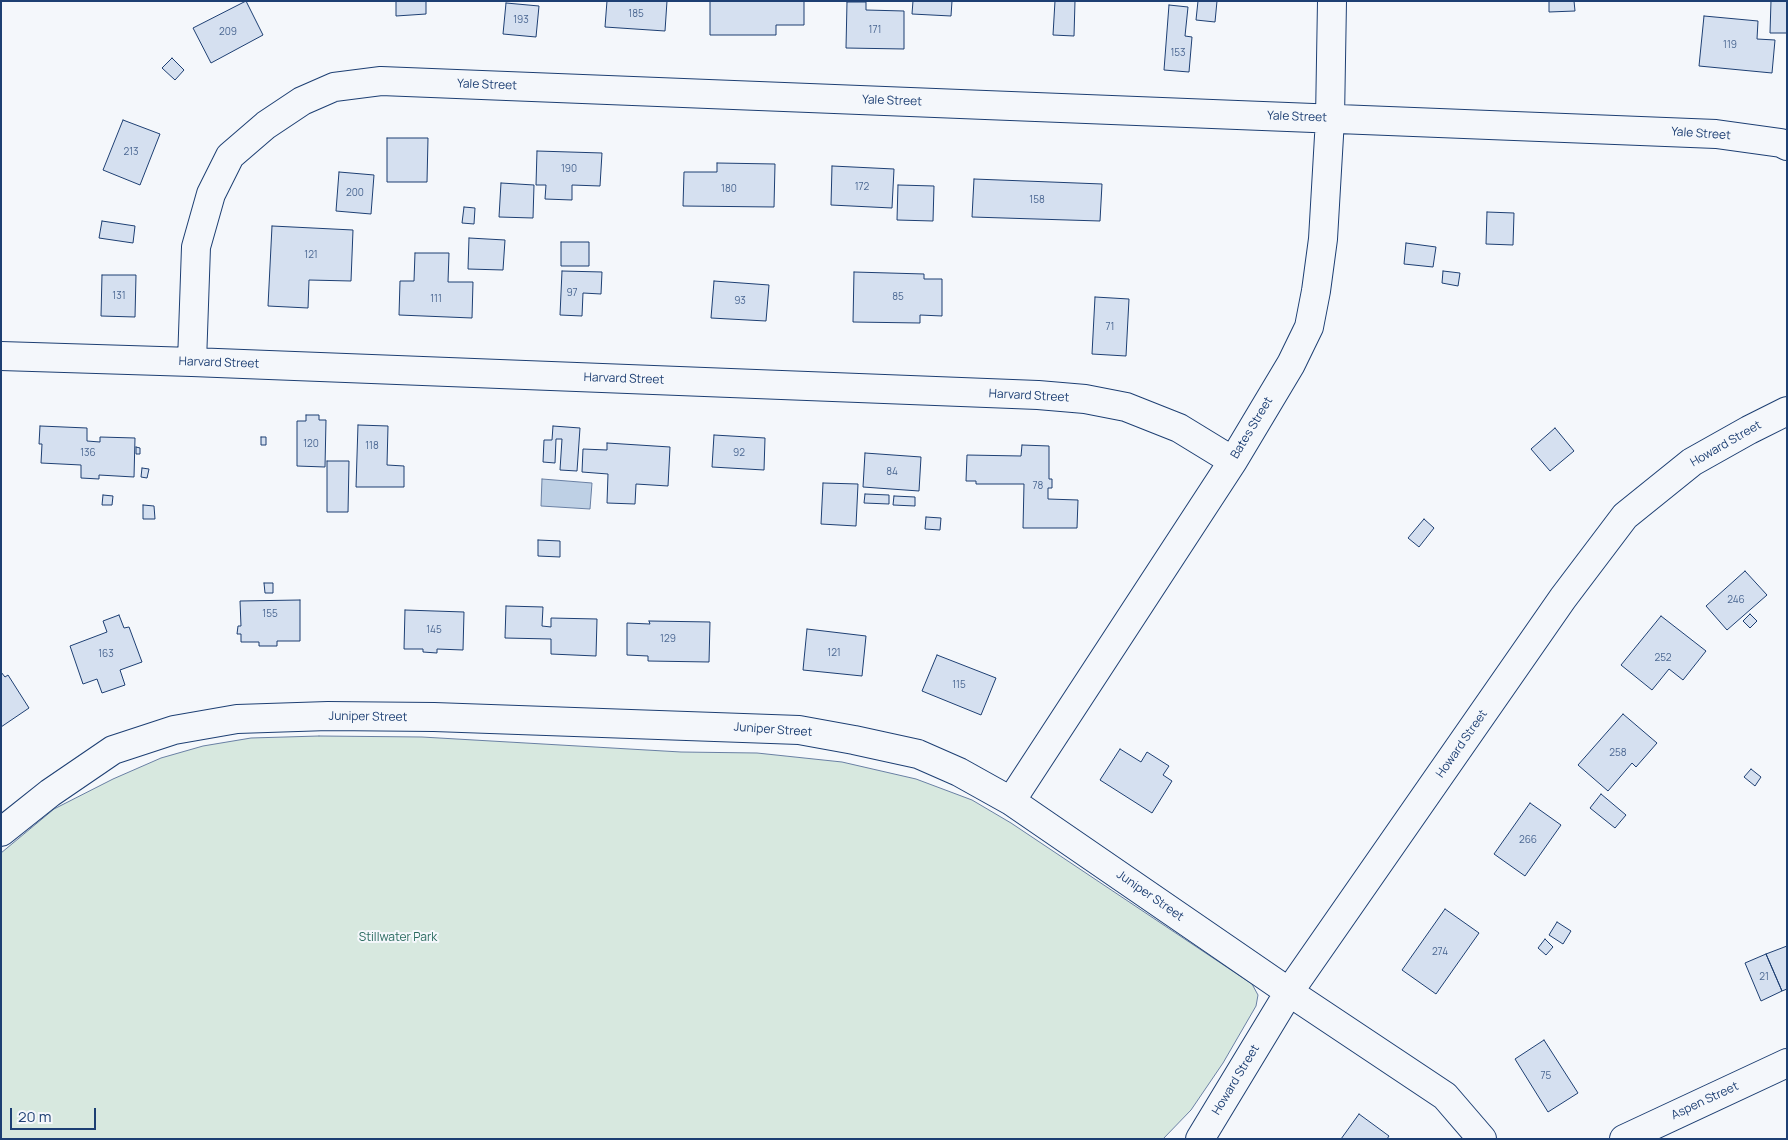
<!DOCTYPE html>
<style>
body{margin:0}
#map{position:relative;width:1788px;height:1140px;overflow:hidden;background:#f4f7fb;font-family:Manrope,sans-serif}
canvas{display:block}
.frame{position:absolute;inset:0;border:2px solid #1d3f73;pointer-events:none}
.scale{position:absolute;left:10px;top:1108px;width:86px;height:22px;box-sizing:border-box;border:2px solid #1d3f73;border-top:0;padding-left:6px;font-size:15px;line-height:18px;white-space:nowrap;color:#1d3f73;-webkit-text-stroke:4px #f4f7fb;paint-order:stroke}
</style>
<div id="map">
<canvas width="1788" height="1140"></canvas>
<div class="frame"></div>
<div class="scale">20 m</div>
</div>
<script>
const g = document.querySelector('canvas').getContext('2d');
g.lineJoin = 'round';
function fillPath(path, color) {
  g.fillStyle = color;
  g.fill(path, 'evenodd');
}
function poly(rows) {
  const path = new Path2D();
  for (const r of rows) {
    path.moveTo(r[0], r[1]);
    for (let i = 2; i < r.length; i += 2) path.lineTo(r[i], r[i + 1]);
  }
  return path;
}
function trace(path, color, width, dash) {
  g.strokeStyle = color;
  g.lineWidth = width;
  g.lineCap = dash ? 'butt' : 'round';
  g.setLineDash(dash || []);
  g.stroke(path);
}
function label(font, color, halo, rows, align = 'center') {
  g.font = font + ' Manrope,sans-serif';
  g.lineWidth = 4;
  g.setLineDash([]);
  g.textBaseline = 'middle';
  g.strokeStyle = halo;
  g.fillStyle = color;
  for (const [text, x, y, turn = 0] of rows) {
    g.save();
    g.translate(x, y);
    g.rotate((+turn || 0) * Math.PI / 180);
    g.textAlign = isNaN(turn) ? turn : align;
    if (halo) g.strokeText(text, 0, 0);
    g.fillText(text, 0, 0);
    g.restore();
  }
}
const green = poly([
 [319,736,422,737,681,752,757,753,842,762,916,779,972,800,1011,823,1252,984,1258,995,1256,1006,1223,1063,1191,1110,1163,1139,1,1139,1,853,54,809,113,779,161,758,203,746,251,738,319,736]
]);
fillPath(green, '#d7e8df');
trace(green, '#687fa3', 1);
const water = poly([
 [542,479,592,483,590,509,541,506,542,479]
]);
fillPath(water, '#bed0e5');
trace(water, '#687fa3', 1);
const building = poly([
 [246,1,263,35,211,63,193,28,246,1],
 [396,1,426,1,426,14,396,16,396,1],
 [607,1,667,1,665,31,605,27,607,1],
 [710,1,804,1,804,25,776,25,776,35,710,35,710,1],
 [913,1,952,1,951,16,912,14,913,1],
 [1055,1,1075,1,1074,36,1053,35,1055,1],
 [1198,1,1217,1,1215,22,1196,20,1198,1],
 [1549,1,1574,1,1575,11,1549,12,1549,1],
 [1771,1,1787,1,1787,33,1770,33,1771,1],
 [847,2,866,2,866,10,904,11,904,49,846,48,847,2],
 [506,3,539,6,536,37,503,34,506,3],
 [1169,5,1188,7,1185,36,1192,37,1189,72,1164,70,1169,5],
 [1704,16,1758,21,1757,39,1775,40,1772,73,1699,66,1704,16],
 [172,58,184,70,175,80,162,68,172,58],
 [123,120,160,134,140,185,103,170,123,120],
 [387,138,428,138,427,182,387,182,387,138],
 [537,151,602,153,600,186,572,185,572,200,545,199,546,185,536,185,537,151],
 [717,163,775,164,774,207,683,206,684,172,717,172,717,163],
 [832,166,894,169,892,208,831,205,832,166],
 [339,172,374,175,371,214,336,211,339,172],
 [974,179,1102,184,1100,221,972,217,974,179],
 [501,183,534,185,533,218,499,217,501,183],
 [898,185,934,186,933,221,897,220,898,185],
 [464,207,475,208,474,224,462,223,464,207],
 [1487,212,1514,213,1513,245,1486,244,1487,212],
 [102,221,135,226,133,243,99,238,102,221],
 [272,226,353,230,351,281,309,280,308,308,268,306,272,226],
 [469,238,505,240,503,270,468,269,469,238],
 [561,242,589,242,589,266,561,266,561,242],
 [1406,243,1436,247,1433,267,1404,264,1406,243],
 [415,253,449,253,448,282,473,282,472,318,399,315,400,281,414,281,415,253],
 [562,271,602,272,601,294,583,293,582,316,560,315,562,271],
 [1443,271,1460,273,1458,286,1442,283,1443,271],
 [854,272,924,274,924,279,942,279,942,316,920,315,920,323,853,322,854,272],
 [102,275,136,275,135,317,101,316,102,275],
 [714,281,769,285,766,321,711,318,714,281],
 [1095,297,1129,299,1126,356,1092,354,1095,297],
 [306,415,319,415,319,420,326,420,325,467,297,466,297,421,306,421,306,415],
 [358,425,388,426,387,465,404,466,404,487,356,487,358,425],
 [40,426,87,428,87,441,100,442,100,437,135,438,134,477,99,475,99,479,81,478,81,465,41,463,42,444,39,444,40,426],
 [553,426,580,428,577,471,560,470,562,439,556,439,555,463,543,462,544,440,552,440,553,426],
 [1555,428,1574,451,1550,471,1531,449,1555,428],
 [714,435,765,438,764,470,712,467,714,435],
 [261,437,266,437,266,445,261,445,261,437],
 [607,443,670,447,668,486,636,484,635,504,607,503,608,474,582,472,583,449,607,450,607,443],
 [1022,445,1049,446,1049,479,1052,479,1052,488,1048,488,1048,499,1078,500,1077,528,1023,528,1024,484,976,484,976,481,966,481,967,455,1021,456,1022,445],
 [136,447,140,448,140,454,136,454,136,447],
 [865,453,921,457,919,491,863,487,865,453],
 [327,461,349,461,348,512,327,512,327,461],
 [142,468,149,469,147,478,141,477,142,468],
 [823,483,858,484,856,526,821,524,823,483],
 [865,494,889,495,889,504,864,503,865,494],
 [103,495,113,496,112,505,102,505,103,495],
 [894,496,915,497,915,506,893,505,894,496],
 [143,505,154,506,155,519,143,519,143,505],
 [926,517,941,518,940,530,925,529,926,517],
 [1424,519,1434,528,1419,547,1408,538,1424,519],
 [538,540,560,541,560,557,538,556,538,540],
 [1745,571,1767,595,1727,630,1706,606,1745,571],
 [264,583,273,583,273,593,265,593,264,583],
 [300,600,300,641,277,641,277,646,259,646,259,642,241,642,241,634,237,634,238,626,241,626,240,601,300,600],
 [506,606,543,607,542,626,551,627,551,618,597,619,596,656,551,654,551,639,505,638,506,606],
 [405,610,464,612,463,650,437,649,437,653,423,652,423,649,404,649,405,610],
 [1750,614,1757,621,1750,628,1743,621,1750,614],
 [119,615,124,628,129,627,142,662,120,670,125,685,102,693,97,679,83,684,70,646,107,632,103,621,119,615],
 [1661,616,1706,651,1683,680,1669,669,1652,690,1621,665,1661,616],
 [649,621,710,622,709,662,648,661,648,656,627,655,627,623,650,624,649,621],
 [807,629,866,636,862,676,803,670,807,629],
 [937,655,996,678,981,715,922,691,937,655],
 [1,672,5,677,8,675,29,708,1,727,1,672],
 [1623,714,1657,743,1636,767,1632,763,1608,791,1578,765,1623,714],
 [1120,749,1141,762,1147,752,1169,766,1163,775,1172,781,1152,813,1100,780,1120,749],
 [1751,769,1761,777,1755,786,1744,777,1751,769],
 [1601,794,1626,815,1615,828,1590,808,1601,794],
 [1530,803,1561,825,1525,876,1494,854,1530,803],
 [1445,909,1479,933,1436,994,1402,970,1445,909],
 [1557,922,1571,931,1563,944,1549,935,1557,922],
 [1545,939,1553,947,1546,955,1538,948,1545,939],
 [1787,946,1787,989,1782,991,1766,954,1787,946],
 [1766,954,1782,991,1761,1001,1745,963,1766,954],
 [1544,1040,1578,1093,1548,1112,1515,1059,1544,1040],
 [1359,1114,1389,1136,1387,1139,1341,1139,1359,1114]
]);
fillPath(building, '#d5e0f0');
trace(building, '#1d3f73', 1);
const minor = poly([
 [1,356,192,362,1038,395,1085,399,1126,407,1179,428,1233,461],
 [192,362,196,247,211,194,230,156,266,125,302,101,334,87,381,81,1716,134,1781,143,1787,146],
 [1011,801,1233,461,1291,364,1309,327,1316,291,1323,239,1330,119,1332,1],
 [1,832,50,793,113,750,174,730,237,719,328,716,434,717,743,728,799,730,854,740,918,754,959,772,1011,801,1289,992,1445,1096,1482,1139],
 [1200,1139,1289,992,1563,598,1625,516,1692,462,1749,430,1787,411],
 [1624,1139,1787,1063]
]);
trace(minor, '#1d3f73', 30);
trace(minor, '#f4f7fb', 28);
label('10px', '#4b6792', null, [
 ["185",636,14],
 ["193",521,20],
 ["171",875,30],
 ["209",228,32],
 ["119",1730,45],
 ["153",1178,53],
 ["213",131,152],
 ["190",569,169],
 ["172",862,187],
 ["180",729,189],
 ["200",355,193],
 ["158",1037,200],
 ["121",311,255],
 ["97",572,293],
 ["131",119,296],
 ["85",898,297],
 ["111",436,299],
 ["93",740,301],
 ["71",1110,327],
 ["120",311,444],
 ["118",372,446],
 ["136",88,453],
 ["92",739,453],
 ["84",892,472],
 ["78",1038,486],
 ["246",1736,600],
 ["155",270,614],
 ["145",434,630],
 ["129",668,639],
 ["121",834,653],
 ["163",106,654],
 ["252",1663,658],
 ["115",959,685],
 ["258",1618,753],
 ["266",1528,840],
 ["274",1440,952],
 ["21",1764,977],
 ["75",1546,1076]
]);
label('12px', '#1d3f73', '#f4f7fb', [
 ["Yale Street",487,85,2],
 ["Yale Street",892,101,2],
 ["Yale Street",1297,117,2],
 ["Yale Street",1701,134,4],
 ["Harvard Street",219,363,2],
 ["Harvard Street",624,379,2],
 ["Harvard Street",1029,396,3],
 ["Bates Street",1252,428,-59],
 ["Howard Street",1726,444,-30],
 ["Juniper Street",368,717,1],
 ["Juniper Street",773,730,4],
 ["Howard Street",1462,744,-55],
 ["Juniper Street",1150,896,35],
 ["Howard Street",1236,1080,-59],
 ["Aspen Street",1705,1101,-25]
]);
label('12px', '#2c6c60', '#f4f7fb', [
 ["Stillwater Park",398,938]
]);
</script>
